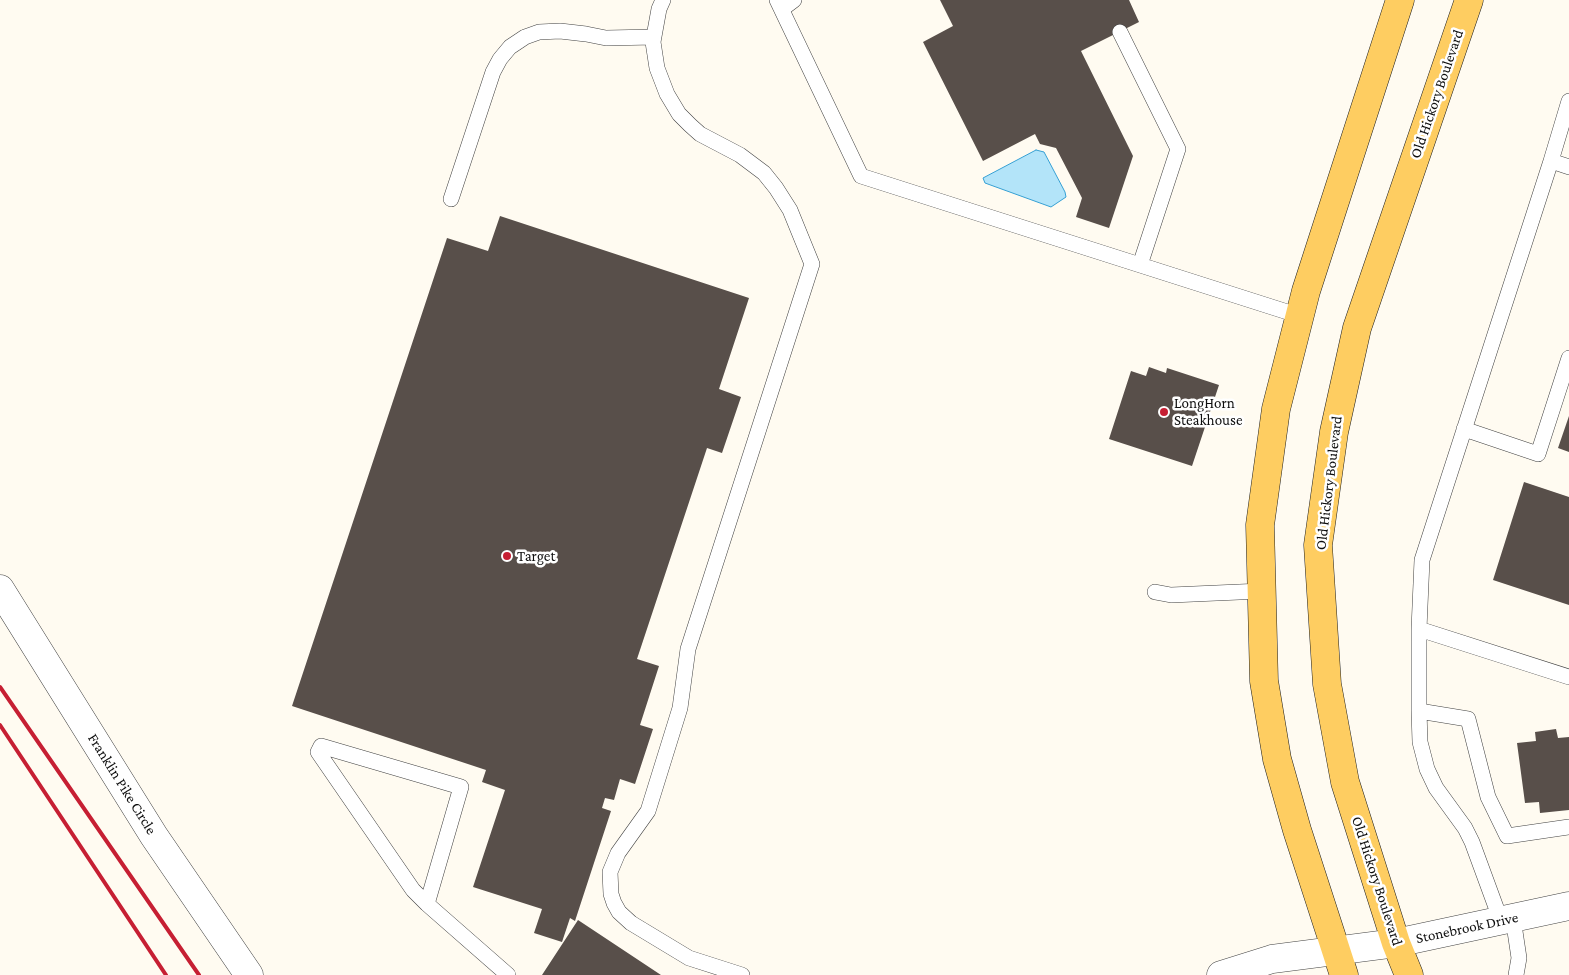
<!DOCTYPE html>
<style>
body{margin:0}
canvas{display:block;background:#fffbf1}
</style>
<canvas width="1569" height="975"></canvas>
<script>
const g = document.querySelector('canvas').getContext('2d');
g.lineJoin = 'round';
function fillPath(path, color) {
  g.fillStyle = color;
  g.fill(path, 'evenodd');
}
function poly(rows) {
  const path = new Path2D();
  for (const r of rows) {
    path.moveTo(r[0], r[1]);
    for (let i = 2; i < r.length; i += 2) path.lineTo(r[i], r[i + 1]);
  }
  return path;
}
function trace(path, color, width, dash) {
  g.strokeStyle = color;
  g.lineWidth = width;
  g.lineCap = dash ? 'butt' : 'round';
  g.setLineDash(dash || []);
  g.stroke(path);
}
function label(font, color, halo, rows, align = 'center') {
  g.font = font + ' "Crimson Pro",serif';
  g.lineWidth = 5;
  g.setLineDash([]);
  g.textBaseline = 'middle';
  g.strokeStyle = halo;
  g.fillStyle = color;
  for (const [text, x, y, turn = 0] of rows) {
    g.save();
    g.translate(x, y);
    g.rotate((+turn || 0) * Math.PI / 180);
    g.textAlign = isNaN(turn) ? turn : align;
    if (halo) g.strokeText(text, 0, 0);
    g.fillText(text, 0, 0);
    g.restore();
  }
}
const water = poly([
 [1036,150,1044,152,1065,192,1066,197,1051,207,985,183,983,178,1036,150]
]);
fillPath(water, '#b3e4f9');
trace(water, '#36a0d4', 1);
fillPath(poly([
 [940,0,1129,0,1139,22,1081,51,1133,156,1109,228,1076,217,1082,198,1056,148,1040,144,1035,134,983,161,923,42,953,26],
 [500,216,749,298,719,389,741,397,722,453,707,448,637,659,659,666,640,725,653,729,635,784,620,779,614,800,605,798,602,808,611,811,575,921,570,918,562,942,534,933,542,909,473,887,505,790,482,782,486,770,292,706,447,238,488,251],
 [1149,367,1166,373,1167,368,1219,385,1192,466,1109,439,1131,371,1146,376],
 [1569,416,1569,452,1558,448],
 [1524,482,1569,497,1569,605,1493,580],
 [1556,729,1558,738,1569,737,1569,810,1540,813,1539,802,1525,803,1517,743,1536,741,1535,732],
 [578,920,661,975,542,975]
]), '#584f4a');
const service = poly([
 [663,0,659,9,653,42,657,68,667,94,679,114,690,125,700,134,740,155,764,173,776,188,790,210,812,264,688,649,680,708,648,811,618,853,610,872,611,894,614,903,619,912,631,923,689,958,742,975],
 [777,0,861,176,1300,316],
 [782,9,794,0],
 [1120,32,1178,149,1140,265],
 [1569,101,1551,161,1569,167],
 [451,199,493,72,500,59,510,47,525,37,539,32,560,31,586,34,606,38,654,37],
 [1464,429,1538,454,1569,358],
 [1155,592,1171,595,1262,591],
 [1419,629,1422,560,1551,161],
 [1419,711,1468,719,1488,797,1507,836,1569,827],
 [427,904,461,787,321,746,318,752,413,890,427,904,508,975],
 [1513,918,1519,958,1516,975],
 [1501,921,1472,842,1465,828,1436,788,1427,769,1420,742,1419,711,1419,629,1569,677]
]);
const minor = poly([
 [0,589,154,836,249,975],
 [1221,975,1272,959,1396,943,1569,906]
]);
const primary = poly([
 [1344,975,1297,830,1277,759,1264,681,1260,525,1276,409,1306,291,1400,0],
 [1409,975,1396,943,1345,782,1327,684,1318,545,1334,432,1357,328,1469,0]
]);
trace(service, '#424242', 16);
trace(minor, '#424242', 29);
trace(primary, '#202020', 29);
trace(service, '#fff', 15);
trace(minor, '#fff', 28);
trace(primary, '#fecd61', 28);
trace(poly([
 [0,687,199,975],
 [0,725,166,975]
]), '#c61f33', 4);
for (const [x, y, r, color] of [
 [1164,412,5,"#c61f33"],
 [507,556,5,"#c61f33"]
]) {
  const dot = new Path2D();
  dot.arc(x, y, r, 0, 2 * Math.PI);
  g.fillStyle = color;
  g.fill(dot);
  trace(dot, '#fff', 2);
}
label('15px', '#0f0f0f', '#fff', [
 ["Old Hickory Boulevard",1437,94,-71],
 ["Old Hickory Boulevard",1329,483,-83],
 ["Franklin Pike Circle",122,784,58],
 ["Old Hickory Boulevard",1377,881,72],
 ["Stonebrook Drive",1467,928,-12]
]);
label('15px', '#0f0f0f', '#fff', [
 ["LongHorn",1174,403],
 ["Steakhouse",1174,420],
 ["Target",517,556]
], 'left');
</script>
